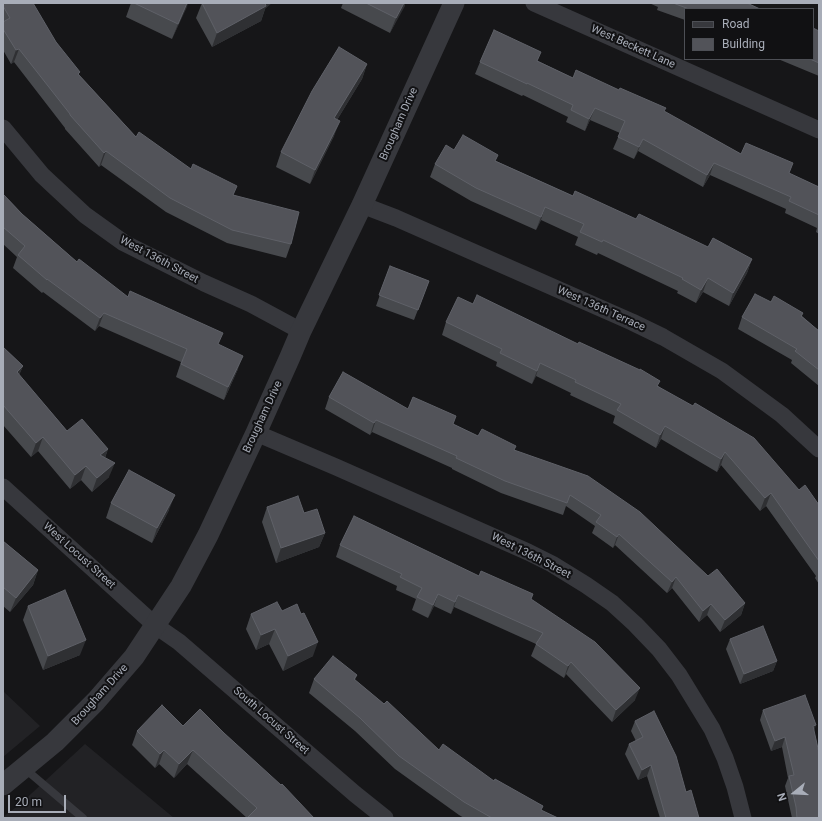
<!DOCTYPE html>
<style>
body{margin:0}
#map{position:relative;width:822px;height:821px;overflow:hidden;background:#161618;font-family:Roboto,sans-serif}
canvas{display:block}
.frame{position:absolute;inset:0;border:4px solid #a8adb8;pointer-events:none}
.legend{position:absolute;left:684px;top:8px;width:130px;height:52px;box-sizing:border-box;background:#111113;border:1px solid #4d4f55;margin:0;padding:5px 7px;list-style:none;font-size:12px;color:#a8adb8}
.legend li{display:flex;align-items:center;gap:8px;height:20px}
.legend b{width:20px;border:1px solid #4d4f55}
.north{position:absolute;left:774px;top:773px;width:40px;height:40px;-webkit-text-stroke:3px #111113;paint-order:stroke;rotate:252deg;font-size:11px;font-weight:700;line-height:16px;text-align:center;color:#a8adb8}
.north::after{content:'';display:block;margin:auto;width:14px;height:18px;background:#a8adb8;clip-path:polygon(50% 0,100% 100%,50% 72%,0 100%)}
.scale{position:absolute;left:8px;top:795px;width:58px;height:18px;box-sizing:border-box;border:2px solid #a8adb8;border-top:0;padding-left:5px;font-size:12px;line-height:14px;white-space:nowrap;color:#a8adb8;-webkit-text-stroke:3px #111113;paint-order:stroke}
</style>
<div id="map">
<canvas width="822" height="821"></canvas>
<div class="frame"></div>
<ul class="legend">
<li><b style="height:5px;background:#37383d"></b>Road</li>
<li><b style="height:11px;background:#525359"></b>Building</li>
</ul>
<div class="north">N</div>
<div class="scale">20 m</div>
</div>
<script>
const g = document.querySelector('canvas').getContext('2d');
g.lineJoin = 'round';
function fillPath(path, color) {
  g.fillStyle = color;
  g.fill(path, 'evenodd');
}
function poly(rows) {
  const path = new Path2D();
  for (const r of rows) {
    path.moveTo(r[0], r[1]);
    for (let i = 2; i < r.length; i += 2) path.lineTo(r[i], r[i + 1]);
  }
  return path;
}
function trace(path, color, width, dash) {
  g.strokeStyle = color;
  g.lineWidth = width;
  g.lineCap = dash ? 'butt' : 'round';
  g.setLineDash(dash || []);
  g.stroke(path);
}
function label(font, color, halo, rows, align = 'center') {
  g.font = font + ' Roboto,sans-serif';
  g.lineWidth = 4;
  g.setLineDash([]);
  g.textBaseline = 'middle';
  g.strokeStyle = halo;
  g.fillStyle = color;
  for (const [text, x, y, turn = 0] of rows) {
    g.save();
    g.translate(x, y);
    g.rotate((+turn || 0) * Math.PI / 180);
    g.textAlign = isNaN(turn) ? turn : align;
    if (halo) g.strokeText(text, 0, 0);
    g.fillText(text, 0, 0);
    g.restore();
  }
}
fillPath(poly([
 [3,691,40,726,3,757],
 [85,744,174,818,3,818,3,817,19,805]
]), '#222225');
trace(poly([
 [24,768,83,818]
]), '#37383d', 8);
trace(poly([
 [534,3,819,130],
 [3,128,42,175,85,215,124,243,204,283,251,304,301,331],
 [362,205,396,218,632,322,663,337,722,371,782,415,819,449],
 [256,433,336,467,528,552,552,564,586,585,612,603,635,624,659,649,679,675,712,729,725,758,735,787,743,818],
 [3,487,156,626,179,642,355,794,385,818]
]), '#37383d', 17);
trace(poly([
 [3,785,55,742,96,701,134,657,181,586,208,535,256,433,290,357,301,331,362,205,454,3]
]), '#37383d', 21);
fillPath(poly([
 [3,3,56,42,79,75,136,137,191,169,234,195,291,244,286,258,227,243,166,212,101,165,99,167,65,129,65,128,14,62,11,64,3,50],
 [131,3,188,3,172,39,126,17],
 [202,3,265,9,261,21,212,47,196,18],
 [343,3,405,3,390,33,341,8],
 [649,3,747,3,760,9,685,9,685,20,657,10,658,7],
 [819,31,819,76,778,59,813,59],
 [538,61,573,78,664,112,741,154,789,174,819,187,819,234,816,232,817,228,785,213,786,209,710,175,703,187,638,151,634,159,613,149,620,133,590,120,585,131,566,122,568,117,523,95,522,96,475,74,480,62],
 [367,64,362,79,337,120,334,136,310,184,276,167,281,152],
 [454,150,496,161,573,196,636,219,708,247,752,259,747,273,729,306,703,292,696,303,677,293,678,291,598,253,597,255,575,245,578,237,541,220,536,230,471,201,430,177,435,164],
 [3,194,22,214,77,262,128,297,219,345,238,369,224,400,176,377,181,362,99,326,95,331,43,292,42,293,13,268,17,257,3,244],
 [390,266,429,281,414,320,376,306],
 [771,302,803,313,802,316,819,331,819,386,791,363,792,360,738,329,742,317],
 [473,304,658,386,799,490,819,505,819,584,815,578,816,576,766,506,760,511,721,465,717,472,661,439,656,448,613,423,615,416,570,395,571,393,536,376,532,384,496,366,497,362,442,335,446,322],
 [3,347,23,366,19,375,67,431,108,449,105,458,109,477,92,492,81,480,70,489,38,451,31,457,3,425],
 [329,397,408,409,453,424,478,436,515,450,708,576,745,603,741,615,720,632,707,615,699,622,672,588,667,593,615,545,613,548,592,533,595,526,566,506,563,515,501,493,452,469,452,468,372,432,370,435,325,409],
 [111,503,169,510,152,543,106,518],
 [267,507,304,513,325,533,319,547,276,563,262,522],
 [3,541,38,570,33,585,10,612,3,606],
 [340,545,479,576,531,599,635,700,612,722,566,674,564,678,531,656,536,644,454,607,451,614,434,606,428,618,412,610,416,599,396,590,397,586,336,557],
 [28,606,80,655,43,670,23,620],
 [282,611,313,656,283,671,269,644,256,650,246,629,251,614],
 [730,639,777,661,773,671,740,684,726,649],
 [357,675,355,680,439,750,494,781,543,806,541,810,558,818,464,818,459,815,395,769,355,731,309,693,314,679],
 [763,710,814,731,819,818,792,818,785,786,788,778,782,747,771,751,760,720],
 [635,721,686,792,699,818,660,818,647,776,638,780,625,754,629,744,636,741,631,731],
 [183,726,224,733,314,818,247,818,187,764,174,778,159,764,155,768,132,745,137,731]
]), '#47494d');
fillPath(poly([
 [187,3,188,3,187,7,172,39,178,24],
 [263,3,272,3,265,9,261,21,212,47,217,33],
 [404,3,405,3,405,6,390,33,396,18],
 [19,49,14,62,11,64,16,50],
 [367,64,362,79,329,133,334,118],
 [595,108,590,120,585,131,589,119],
 [340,121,334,136,310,184,315,170],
 [643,139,638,151,634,159,639,147],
 [106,151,101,165,99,167,104,153],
 [714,163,710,175,703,187,707,175],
 [545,207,541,220,536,230,541,217],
 [752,259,747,273,729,306,733,293],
 [708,278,703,292,696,303,701,290],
 [104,313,99,326,95,331,100,318],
 [243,356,238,369,224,400,228,387],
 [540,363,536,376,532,384,537,371],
 [23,366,17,380,17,372],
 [376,420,372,432,370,435,374,423],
 [665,426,661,439,656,448,660,435],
 [43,437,38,451,31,457,36,443],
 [108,449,103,463,100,455],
 [725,452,721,465,717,472,721,459],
 [115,463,109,477,92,492,97,478],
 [86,466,81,480,70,489,75,475],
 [771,493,766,506,760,511,765,498],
 [175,495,169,510,152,543,157,528],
 [325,533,319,547,276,563,281,548],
 [619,534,615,545,613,548,617,537],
 [38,570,33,585,10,612,16,598],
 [676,577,672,588,667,593,672,582],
 [438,594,434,606,428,618,433,605],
 [458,595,454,607,451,614,455,602],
 [745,603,741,615,720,632,725,620],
 [711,604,707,615,699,622,703,611],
 [275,629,269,644,256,650,261,635],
 [86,640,80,655,43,670,48,656],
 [318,642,313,656,283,671,288,656],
 [777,661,773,671,740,684,744,674],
 [571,662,566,674,564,678,568,666],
 [640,688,635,700,612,722,616,710],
 [816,725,813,735,813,726],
 [785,737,782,747,771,751,775,741],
 [164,750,159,764,155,768,160,754],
 [193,750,187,764,174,778,179,764],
 [651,765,647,776,638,780,642,770]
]), '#2f3033');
const building = poly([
 [3,3,33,3,56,42,80,72,78,74,136,137,139,132,191,169,193,164,237,186,233,195,299,212,291,244,232,230,170,198,106,151,104,153,70,115,70,114,19,49,16,50,3,29,3,22,10,18,3,6,3,3],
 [134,3,187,3,178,24,134,3],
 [202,3,265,3,266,6,217,33,202,3],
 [366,3,404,3,396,18,366,3],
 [673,3,747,3,760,9,689,9,673,3],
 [813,28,819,31,819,63,810,59,813,59,813,28],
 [494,30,541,52,537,61,573,78,576,70,619,90,620,88,666,108,664,111,741,154,746,143,793,163,789,173,819,187,819,215,789,201,791,197,714,163,707,175,643,139,639,147,618,137,625,121,595,108,589,119,571,110,573,105,527,83,527,84,480,62,494,30],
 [339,47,367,64,334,118,340,121,315,170,281,152,312,91,339,47],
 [463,135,498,155,495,161,573,196,575,191,636,219,639,214,708,247,713,238,752,259,733,293,708,278,701,290,682,279,683,278,603,240,602,242,580,232,584,224,545,207,541,217,476,188,435,164,446,145,454,150,463,135],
 [3,194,22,214,77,262,79,259,128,297,130,291,223,333,218,344,243,356,228,387,181,364,187,349,104,313,100,318,47,279,47,280,18,255,25,246,3,227,3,194],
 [390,266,429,281,418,310,379,295,390,266],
 [755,294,771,302,774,296,803,313,801,316,819,331,819,370,795,351,797,349,742,317,755,294],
 [477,295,578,344,579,342,640,370,640,369,660,381,657,386,693,406,695,403,754,438,799,490,805,485,819,505,819,561,771,493,765,498,725,452,721,459,665,426,660,435,617,410,621,404,575,382,576,380,540,363,537,371,500,353,502,349,446,322,458,297,473,304,477,295],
 [3,347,23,366,17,372,67,431,82,419,108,449,100,455,115,463,97,478,86,466,75,475,43,437,36,443,3,405,3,347],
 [343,372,408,409,413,397,456,416,453,424,478,436,482,429,516,446,514,450,588,476,640,512,708,576,717,569,745,603,725,620,711,604,703,611,676,577,672,582,619,534,617,537,596,522,601,515,570,495,567,503,505,481,456,458,457,456,376,420,374,423,329,397,343,372],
 [129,470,175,495,157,528,111,503,129,470],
 [298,496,304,513,317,509,325,533,281,548,267,507,298,496],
 [354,516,479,576,481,571,533,594,531,599,595,642,640,688,616,710,571,662,568,666,536,644,543,633,458,595,455,602,438,594,433,605,417,597,422,588,400,577,402,574,340,545,354,516],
 [3,541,38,570,16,598,3,587,3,541],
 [65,590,86,640,48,656,28,606,65,590],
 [277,602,282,611,297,604,301,614,304,613,318,642,288,656,275,629,261,635,251,614,277,602],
 [763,626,777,661,744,674,730,639,763,626],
 [333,656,357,675,354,679,384,704,387,701,439,750,443,744,494,781,495,779,543,806,541,810,558,818,492,818,464,802,399,756,360,718,314,679,333,656],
 [805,695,816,725,813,726,819,753,819,818,797,818,796,807,789,776,794,775,785,737,775,741,763,710,805,695],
 [162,705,183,726,200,709,224,733,281,785,282,784,314,818,249,818,248,817,257,808,193,750,179,764,164,750,160,754,137,731,162,705],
 [654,711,676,756,686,792,691,790,699,818,666,818,651,765,642,770,629,744,643,737,635,721,654,711]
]);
fillPath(building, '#525359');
trace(building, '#5f6168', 1);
label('11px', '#a8adb8', '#111113', [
 ["West Beckett Lane",633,47,24],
 ["Brougham Drive",399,124,-66],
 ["West 136th Street",159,260,28],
 ["West 136th Terrace",601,309,24],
 ["Brougham Drive",263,417,-65],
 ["West Locust Street",79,556,42],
 ["West 136th Street",531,556,27],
 ["Brougham Drive",100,695,-48],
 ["South Locust Street",271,721,41]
]);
</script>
